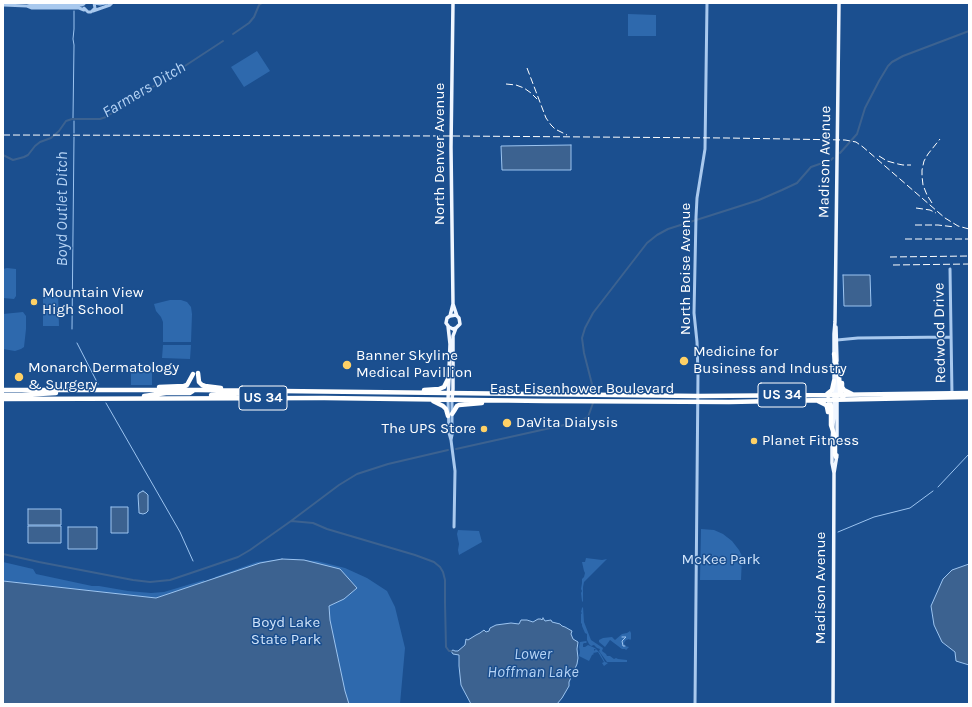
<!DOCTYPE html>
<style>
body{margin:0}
#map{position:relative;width:972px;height:707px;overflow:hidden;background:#1b4f8f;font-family:Karla,sans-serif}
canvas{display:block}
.frame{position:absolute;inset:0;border:4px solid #fff;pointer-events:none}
</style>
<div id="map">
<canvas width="972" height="707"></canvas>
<div class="frame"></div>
</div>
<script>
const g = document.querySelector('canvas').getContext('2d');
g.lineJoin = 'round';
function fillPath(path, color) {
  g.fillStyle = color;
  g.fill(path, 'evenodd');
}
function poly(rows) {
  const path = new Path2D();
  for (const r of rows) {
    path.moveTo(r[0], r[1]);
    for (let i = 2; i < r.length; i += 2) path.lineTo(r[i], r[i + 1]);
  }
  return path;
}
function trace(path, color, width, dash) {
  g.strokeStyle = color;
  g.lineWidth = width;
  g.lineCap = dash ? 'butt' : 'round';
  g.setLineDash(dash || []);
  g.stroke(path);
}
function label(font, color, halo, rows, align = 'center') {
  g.font = font + ' Karla,sans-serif';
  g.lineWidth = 3;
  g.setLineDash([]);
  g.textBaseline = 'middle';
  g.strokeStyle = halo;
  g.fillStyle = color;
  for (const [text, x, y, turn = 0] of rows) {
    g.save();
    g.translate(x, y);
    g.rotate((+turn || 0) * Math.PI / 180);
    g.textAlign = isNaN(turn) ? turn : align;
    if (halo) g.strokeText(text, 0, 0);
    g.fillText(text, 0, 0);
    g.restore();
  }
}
fillPath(poly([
 [628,14,656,15,656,36,628,36],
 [257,51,270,71,244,87,231,67],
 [7,268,16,269,16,296,14,299,3,298,3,269],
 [43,291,58,291,59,326,43,326],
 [170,300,181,300,187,302,191,307,192,314,191,342,163,342,163,322,161,317,156,311,154,304],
 [23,312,26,316,26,329,24,347,21,349,15,351,3,349,3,314],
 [163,345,191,345,190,359,162,358],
 [134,364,152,364,152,385,131,385,131,374],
 [701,529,714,530,723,534,732,541,739,550,742,556,741,580,700,580,701,530],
 [458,530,479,531,482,542,459,555,458,550,459,544,457,534],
 [609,557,584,582,583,587,583,602,582,601,581,593,582,591,581,589,582,583,582,579,584,577,585,573,584,571,582,562,585,562,586,558,602,560,607,559],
 [282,559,317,561,345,568,367,578,387,591,395,607,405,648,400,704,3,704,3,562,33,569,36,574,92,586,99,586,128,591,151,593,164,592,204,580,208,588,214,580,215,577,257,562],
 [583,607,584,622,591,640,603,648,602,651,606,654,607,656,610,656,614,659,616,658,618,659,627,660,627,662,607,662,599,651,600,649,597,648,594,645,591,646,589,644,587,640,587,634,585,633,582,626,582,624,581,623,581,614,582,613,581,612,582,608],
 [630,631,631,633,631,639,630,640,629,639,626,640,624,643,625,646,629,647,626,650,625,649,622,649,610,640,605,647,599,642,599,640,603,638,612,637,615,640,622,634,627,633],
 [586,641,587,642,586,643,584,643,583,644,583,647,585,647,588,645,595,648,596,649,594,649,594,651,596,649,600,653,605,662,608,663,604,666,602,663,604,662,598,652,593,653,594,654,592,655,589,661,579,656,580,652,579,647,580,642]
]), '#2e69ad');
const water = poly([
 [571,145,571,170,502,170,501,146,571,145],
 [843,275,870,275,871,306,844,306,843,275],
 [143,491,146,493,148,495,148,511,146,513,143,514,139,513,139,512,138,495,139,493,143,491],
 [111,507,128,507,128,533,111,533,111,507],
 [28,509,61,509,61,525,28,525,28,509],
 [28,526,61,526,61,543,28,543,28,526],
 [68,527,97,527,97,549,68,549,68,527],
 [282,559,304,560,340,569,357,588,344,599,329,606,330,620,345,691,349,704,3,704,3,581,156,598,260,563,282,559],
 [969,564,969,665,956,661,955,652,942,642,934,625,931,606,943,579,952,570,969,564],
 [543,618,545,621,551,620,552,622,560,624,562,626,565,627,572,631,571,634,573,639,578,642,577,649,578,658,577,664,569,682,569,686,562,698,557,704,471,704,463,689,461,685,459,666,459,655,453,654,451,651,453,650,455,651,458,651,465,645,466,639,468,640,476,635,480,633,484,630,486,632,489,631,490,628,496,625,511,623,519,624,521,620,527,620,533,622,538,619,541,619,542,620,543,618]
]);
fillPath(water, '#3c6290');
trace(water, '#9cc4f0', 1);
trace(poly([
 [73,118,74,45,73,39,74,29,74,11],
 [74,121,74,133],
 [72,329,74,137],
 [77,343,98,384],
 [106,403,180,532,193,561],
 [938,487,969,454],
 [838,532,874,517,910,508,933,491],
 [622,637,626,637,622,641,623,646,625,646]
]), '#9cc4f0', 1);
trace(poly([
 [233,34,249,23,254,17,259,5,262,3],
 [840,153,857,134,865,108,879,81,888,66,892,62,903,56,969,31],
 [3,155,13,160,24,157,28,155,35,146,40,142,51,138,59,131,66,121,72,119,100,119,106,117,165,79,223,41],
 [594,392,584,353,582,338,585,328,593,313,647,243,657,235,668,229,759,200,782,190,797,183,811,167,831,160,833,158],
 [456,449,564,425,575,424,588,417,593,403],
 [291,521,313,523,327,529,415,555,434,562,440,567,443,572,445,580,445,603,446,647,449,651,451,651],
 [3,554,39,562,133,580,150,582,170,580,188,574,238,557,250,550,291,521,339,485,357,474,388,464,448,450]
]), '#3c6290', 2);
trace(poly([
 [94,3,100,4,106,3],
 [3,5,27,6,32,5,82,5,84,4],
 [27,6,32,8,79,8,84,10],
 [84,8,88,12,91,12,95,8,94,3],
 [93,11,110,5,112,3],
 [950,269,952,395],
 [837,340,858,338,951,337],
 [448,400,449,433,451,440,455,471,454,527],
 [451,440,452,435,452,400],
 [695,704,698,374,697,342,694,313,696,217,697,198,705,149,707,3]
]), '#a9c9ee', 3);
trace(poly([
 [453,304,457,316],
 [450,316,456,315,459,318,460,324,456,328,453,329,449,327,446,323,447,318,450,316,453,304,451,147,453,3],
 [448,326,450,344,449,369],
 [836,327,837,361],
 [837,375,837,441],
 [448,400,449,379],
 [452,400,453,389,453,336,456,328],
 [834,473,832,463,832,440,834,412,834,334,835,322,839,3],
 [833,704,834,473,837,455]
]), '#f0f6ff', 3.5);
trace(poly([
 [834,354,839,376,840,391,843,397],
 [198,373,199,382,202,385,205,386,221,388],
 [842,383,842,387,844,390,852,394],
 [159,387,184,386,187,385,193,374],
 [3,390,198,390,698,396,826,395,969,393],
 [424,390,439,389,444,387,448,379,449,368],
 [827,394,832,390,834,381],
 [3,395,22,395,56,393],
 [211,395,250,393],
 [144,396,166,393,190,393,193,391],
 [3,399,324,398,545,401,729,402,969,397],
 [828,399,831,406,831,425,835,437,835,455,836,457],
 [433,401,443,406,446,409,448,416],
 [818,401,826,405,827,407,828,412],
 [452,414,454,411,457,406,459,405,482,403]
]), '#fff', 4.5);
trace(poly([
 [527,68,546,118,551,125,555,129,567,135],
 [506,84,516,85,524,88,531,93,537,99],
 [3,135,455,136,728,138,845,140,856,142,863,147,945,218,958,226,969,229],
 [879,156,887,161,898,164,903,165,911,165],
 [932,203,927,195,923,185,922,176,922,170,924,161,928,154,940,139],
 [916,208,930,210,936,213],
 [915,225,938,225,955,227],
 [905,239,969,239],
 [890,257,969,256],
 [893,265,969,264]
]), '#fff', 1, [7, 3]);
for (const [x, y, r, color] of [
 [34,302,4,"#ffd166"],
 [684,361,5,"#ffd166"],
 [347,365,5,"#ffd166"],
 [19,377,5,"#ffd166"],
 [507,423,5,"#ffd166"],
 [484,429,4,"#ffd166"],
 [754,441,4,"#ffd166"]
]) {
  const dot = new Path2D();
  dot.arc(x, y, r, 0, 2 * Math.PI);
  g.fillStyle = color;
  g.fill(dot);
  trace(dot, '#1b4f8f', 1.5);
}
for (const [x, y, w] of [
 [782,395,48],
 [263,398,48]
]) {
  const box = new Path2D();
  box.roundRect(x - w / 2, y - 12, w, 24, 3);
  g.fillStyle = '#1b4f8f';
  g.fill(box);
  trace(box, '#fff', 1);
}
label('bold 14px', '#fff', null, [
 ["US 34",782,395],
 ["US 34",263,398]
]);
label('15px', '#fff', '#1b4f8f', [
 ["North Denver Avenue",440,154,-90],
 ["Madison Avenue",825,162,-89],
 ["North Boise Avenue",686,269,-90],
 ["Redwood Drive",940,333,-91],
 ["East Eisenhower Boulevard",582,389],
 ["Madison Avenue",821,588,-90]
]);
label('15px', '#fff', '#1b4f8f', [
 ["Mountain View",42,293],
 ["High School",42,310],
 ["Medicine for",693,352],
 ["Business and Industry",693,369],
 ["Banner Skyline",356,356],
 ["Medical Pavillion",356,373],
 ["Monarch Dermatology",28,368],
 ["& Surgery",28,385],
 ["DaVita Dialysis",516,423],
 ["The UPS Store",476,429,"right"],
 ["Planet Fitness",762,441]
], 'left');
label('15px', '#cfe3fa', '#1b4f8f', [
 ["McKee Park",721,560],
 ["Boyd Lake",286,623],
 ["State Park",286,640]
]);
label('italic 16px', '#b5d3f5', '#1b4f8f', [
 ["Farmers Ditch",144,90,-31],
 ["Boyd Outlet Ditch",62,209,-90],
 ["Lower",533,654],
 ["Hoffman Lake",533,672]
]);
</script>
